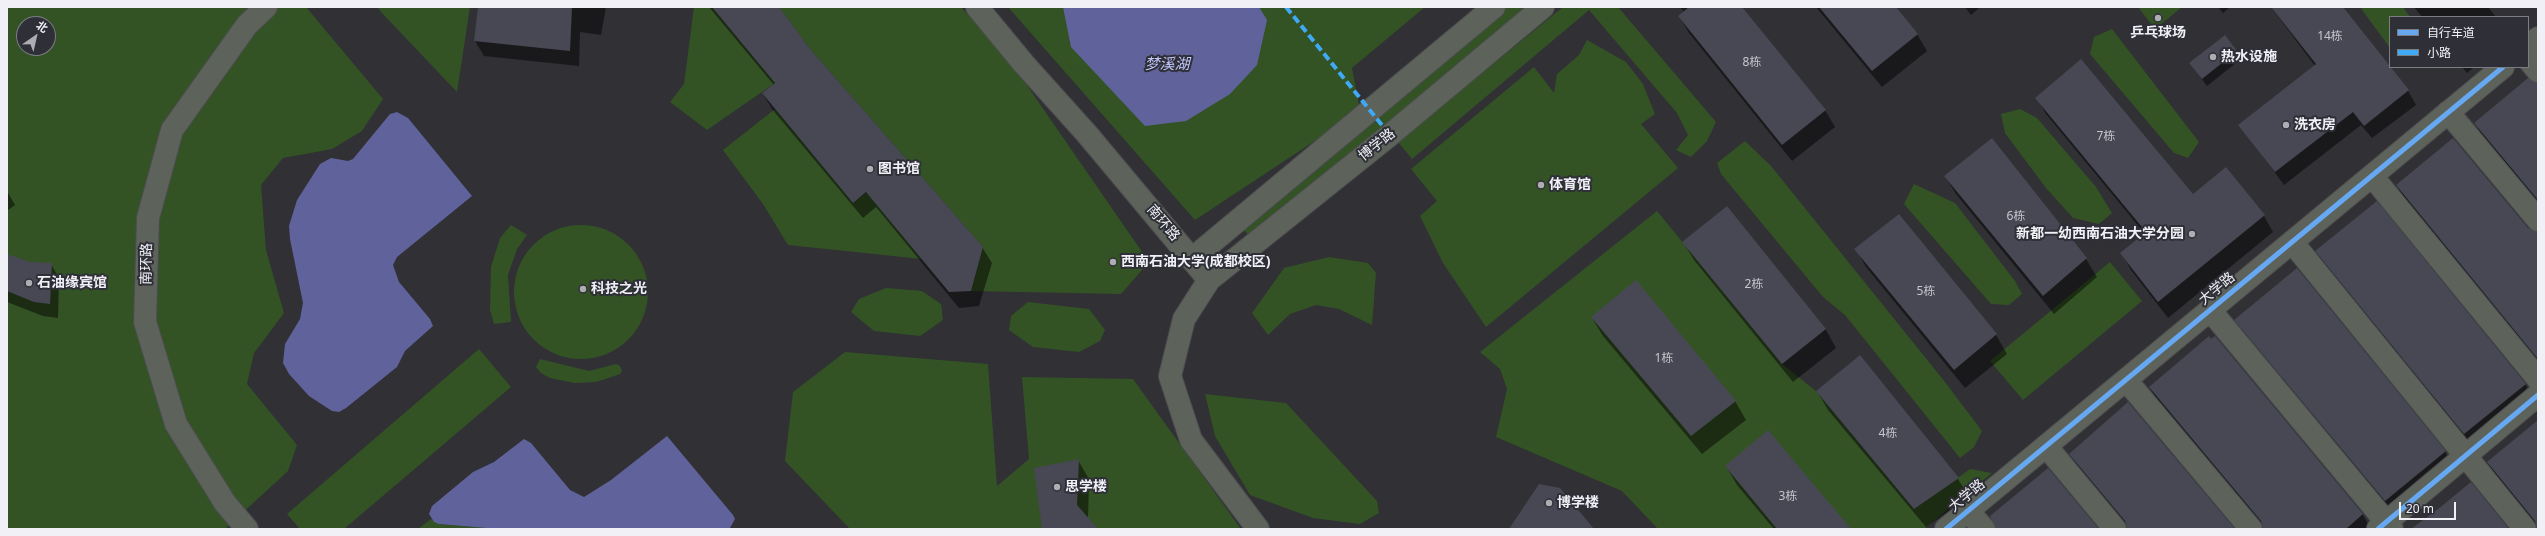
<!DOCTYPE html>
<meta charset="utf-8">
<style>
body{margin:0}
#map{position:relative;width:2545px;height:536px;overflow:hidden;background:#303035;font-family:"Noto Sans","Noto Sans SC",sans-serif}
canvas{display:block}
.frame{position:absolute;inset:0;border:8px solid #f0f0f6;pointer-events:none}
.legend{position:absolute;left:2389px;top:16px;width:140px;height:52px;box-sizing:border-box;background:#2e2f37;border:1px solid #7c7c83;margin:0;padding:5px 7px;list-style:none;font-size:12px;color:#f0f0f6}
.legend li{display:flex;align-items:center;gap:8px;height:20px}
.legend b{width:20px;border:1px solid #7c7c83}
.north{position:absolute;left:16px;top:16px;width:40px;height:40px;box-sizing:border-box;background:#2e2f37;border:1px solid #7c7c83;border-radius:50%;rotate:34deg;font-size:11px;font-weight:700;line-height:16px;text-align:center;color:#f0f0f6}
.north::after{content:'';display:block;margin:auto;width:14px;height:18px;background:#adadb2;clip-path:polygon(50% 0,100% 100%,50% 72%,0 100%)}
.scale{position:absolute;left:2399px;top:502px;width:57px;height:18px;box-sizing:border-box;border:2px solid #f0f0f6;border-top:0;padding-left:5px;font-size:12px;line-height:14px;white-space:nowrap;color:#f0f0f6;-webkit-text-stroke:3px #2e2f37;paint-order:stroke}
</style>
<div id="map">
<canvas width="2545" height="536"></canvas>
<div class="frame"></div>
<ul class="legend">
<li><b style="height:5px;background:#66a8f1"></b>自行车道</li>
<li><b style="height:5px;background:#3fa9f5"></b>小路</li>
</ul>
<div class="north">北</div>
<div class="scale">20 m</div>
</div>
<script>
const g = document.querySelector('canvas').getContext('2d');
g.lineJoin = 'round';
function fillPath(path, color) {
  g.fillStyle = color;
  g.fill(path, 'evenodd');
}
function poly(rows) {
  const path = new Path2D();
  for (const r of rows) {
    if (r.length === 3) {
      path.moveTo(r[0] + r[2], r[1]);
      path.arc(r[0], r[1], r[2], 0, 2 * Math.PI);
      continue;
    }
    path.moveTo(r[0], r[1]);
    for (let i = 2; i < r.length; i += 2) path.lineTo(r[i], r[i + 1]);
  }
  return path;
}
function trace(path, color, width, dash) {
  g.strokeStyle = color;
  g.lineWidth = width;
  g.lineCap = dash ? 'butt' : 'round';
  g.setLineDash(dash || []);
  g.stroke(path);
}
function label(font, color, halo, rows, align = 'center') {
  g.font = font + ' "Noto Sans","Noto Sans SC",sans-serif';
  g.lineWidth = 4;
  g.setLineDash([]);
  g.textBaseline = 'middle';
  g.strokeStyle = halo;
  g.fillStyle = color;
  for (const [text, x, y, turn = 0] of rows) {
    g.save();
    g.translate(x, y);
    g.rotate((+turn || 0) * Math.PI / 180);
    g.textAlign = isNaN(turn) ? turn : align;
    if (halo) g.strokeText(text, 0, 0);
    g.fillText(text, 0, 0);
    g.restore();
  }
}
fillPath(poly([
 [7,7,306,7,383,99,362,131,332,149,283,158,261,185,266,250,284,313,254,353,247,384,297,445,288,471,225,529,7,529],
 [24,24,48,24,48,48,24,48],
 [377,7,470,7,457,92,381,12],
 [694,7,712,7,775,83,707,130,670,102,684,84],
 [779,7,961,7,1015,68,1149,262,1121,294,971,291,983,247,810,49],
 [1008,7,1425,7,1352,68,1360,111,1195,220],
 [1498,7,1537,7,1254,242,1238,223],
 [1563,7,1618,7,1716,122,1707,141,1691,157,1676,150,1688,135,1677,113,1589,10,1412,159,1398,142],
 [2138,7,2182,7,2155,29],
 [2360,7,2403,7,2410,17,2390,17,2390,48],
 [2112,29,2199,142,2188,158,2174,153,2090,54,2094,37],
 [1587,40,1626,62,1643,84,1655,114,1641,124,1678,168,1486,327,1443,263,1420,216,1437,201,1411,169,1534,67,1554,93,1557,74,1579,55],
 [775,109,853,203,867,192,922,259,788,245,763,204,723,150],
 [2020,109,2037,118,2096,187,2112,213,2099,224,2073,218,2046,188,2005,133,2001,114],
 [1745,141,1771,166,1945,382,1982,431,1974,447,1960,458,1845,315,1823,297,1721,174,1717,163],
 [1914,184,1955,203,2015,281,2022,294,2009,305,1991,304,1904,204],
 [1657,211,1782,364,1816,391,1914,509,1970,469,1992,473,1924,529,1658,529,1622,491,1496,437,1507,389,1500,369,1480,352],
 [581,292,67],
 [511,225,527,235,517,249,508,275,511,322,494,324,490,310,491,267,500,238],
 [1329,257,1368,263,1376,273,1372,325,1339,309,1316,305,1290,314,1268,335,1252,313,1284,268],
 [2110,262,2142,301,2023,400,1990,361],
 [886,288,922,291,941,304,943,320,920,336,874,331,851,312,859,299],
 [1028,302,1089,309,1105,330,1100,341,1079,352,1033,347,1009,330,1011,316],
 [479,349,511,387,344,529,300,529,287,514],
 [845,352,988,364,997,486,1029,459,1022,377,1133,379,1241,529,850,529,785,461,793,392],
 [540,359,589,371,616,364,620,366,622,371,620,374,596,382,575,383,550,378,541,373,536,367],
 [1205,394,1286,403,1377,501,1379,513,1360,524,1313,518,1250,495,1215,436],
 [431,519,439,524,498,529,418,529]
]), '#335325');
fillPath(poly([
 [1063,7,1259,7,1267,20,1257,65,1230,94,1186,121,1145,126,1071,47],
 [397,112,408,118,472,196,397,257,393,265,399,282,430,319,433,326,405,351,397,367,346,408,339,412,332,411,309,396,289,374,283,363,285,344,300,319,303,303,290,239,289,226,297,200,320,164,331,158,348,161,353,159,390,114],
 [667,436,733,515,735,519,730,528,498,529,439,524,434,522,429,514,432,506,473,472,494,462,524,439,531,443,570,490,584,497,611,480]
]), '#60639b');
fillPath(poly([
 [479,7,606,7,601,35,580,32,579,66,484,56,475,41],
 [709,7,777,7,810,50,982,247,992,263,979,306,959,308,876,207,863,218,772,109,763,94,774,85],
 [1680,7,1741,7,1825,110,1835,127,1792,161,1689,33,1679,16,1684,12],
 [1816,7,1895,7,1917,34,1927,51,1882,87],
 [1965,7,1980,7,1971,15],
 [2218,7,2230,7,2223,13],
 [2271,7,2342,7,2408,91,2416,105,2372,138,2361,125,2284,185,2240,125,2315,66],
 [2414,7,2488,7,2496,17,2422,17],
 [2236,51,2241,59,2207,86,2190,63],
 [2462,67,2474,67,2467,73],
 [2538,83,2538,203,2483,137,2475,123],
 [2037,98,2193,195,2264,216,2273,232,2168,318,2131,270,2122,253,2145,234,2046,114],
 [1945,176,2086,259,2097,277,2054,314,1956,194],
 [2397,185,2538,232,2538,362,2405,200],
 [7,191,15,205,7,211],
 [1726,207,1826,330,1836,348,1793,382,1694,260,1683,242],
 [1898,216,1996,335,2007,354,1965,388,1866,267,1856,249],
 [2316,251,2525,384,2533,398,2473,447,2325,265],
 [7,255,30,263,51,264,59,278,58,318,43,316,7,302],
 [1592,318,1735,401,1746,420,1702,454,1603,336],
 [2236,320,2445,452,2453,466,2394,514,2244,334],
 [2215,337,2363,515,2371,529,2264,529,2158,402,2150,388],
 [1859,356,1958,479,1969,497,1926,527,1828,410,1817,391],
 [2538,422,2538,529,2537,529,2497,477,2488,463],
 [2070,454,2233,529,2128,529,2078,468],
 [1078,460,1089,479,1088,519,1096,529,1043,529],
 [1726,466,1850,529,1774,529,1737,485]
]), '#0007');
fillPath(poly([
 [478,7,572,7,570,51,474,41],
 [712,7,779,7,810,49,983,247,971,291,949,292,866,192,853,203,762,93,775,83],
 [1689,7,1742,7,1826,110,1782,145,1678,16],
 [1819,7,1896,7,1918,34,1872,71],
 [2271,7,2343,7,2409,90,2364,126,2353,112,2275,172,2238,125,2316,64],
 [2225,35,2237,51,2202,79,2189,63],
 [2081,59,2193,194,2226,167,2265,215,2158,302,2120,253,2146,232,2035,98],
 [2528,78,2538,83,2538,200,2474,123],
 [1992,138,2087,258,2043,296,1944,176],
 [2453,138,2528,228,2538,232,2538,359,2396,185],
 [2377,201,2526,384,2464,434,2315,251],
 [1727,206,1826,329,1782,364,1682,242],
 [1899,214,1997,334,1954,370,1854,249],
 [7,254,30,262,52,263,50,304,34,302,7,291],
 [2297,268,2446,451,2385,501,2234,320],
 [1636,280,1736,401,1691,436,1591,317],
 [2209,336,2211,339,2215,336,2363,514,2346,529,2263,529,2261,521,2149,387],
 [1860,355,1959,478,1914,509,1816,391],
 [2128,402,2235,529,2127,529,2125,521,2069,454],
 [2538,420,2538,529,2537,529,2535,521,2487,462],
 [1768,430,1851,529,1777,529,1725,466],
 [1079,459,1077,505,1098,529,1042,529,1034,468],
 [2048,468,2099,529,1996,529,1990,516],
 [2471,482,2509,529,2411,529,2438,509],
 [1539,484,1560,488,1594,529,1509,529]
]), '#484854');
const minor = poly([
 [977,7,1024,64,1087,134,1209,280,1184,319,1170,376,1191,440,1258,529],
 [2528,46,2538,38],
 [2528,59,2538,71],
 [2448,112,2538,220],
 [2372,176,2538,379],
 [2292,242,2525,529],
 [1193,258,1494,7],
 [1209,280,1390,135,1543,7],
 [2210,310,2392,529],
 [2126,380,2251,529],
 [2046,446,2115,529],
 [1968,511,1984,529],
 [247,529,225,503,176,424,145,322,148,218,172,130,247,25,266,7],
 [1946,529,2503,67],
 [2378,529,2538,395]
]);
trace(minor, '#4c4c4f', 24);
trace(minor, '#5d625b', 22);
trace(poly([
 [1286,7,1390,135]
]), '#3fa9f5', 4, [8, 4]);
trace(poly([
 [1946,529,2503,67],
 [2378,529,2538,395]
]), '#66a8f1', 5);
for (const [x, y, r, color] of [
 [2158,18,4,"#adadb2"],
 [2213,57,4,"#adadb2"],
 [2286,125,4,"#adadb2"],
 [870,169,4,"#adadb2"],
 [1541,185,4,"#adadb2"],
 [2192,234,4,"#adadb2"],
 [1113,262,4,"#adadb2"],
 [29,283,4,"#adadb2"],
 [583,289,4,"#adadb2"],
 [1057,487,4,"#adadb2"],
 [1549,503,4,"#adadb2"]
]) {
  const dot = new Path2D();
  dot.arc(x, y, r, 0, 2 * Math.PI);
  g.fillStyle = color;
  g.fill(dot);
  trace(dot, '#2e2f37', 1.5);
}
label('12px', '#c6c6ce', null, [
 ["14栋",2330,37],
 ["8栋",1752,63],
 ["7栋",2106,137],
 ["6栋",2016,217],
 ["2栋",1754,285],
 ["5栋",1926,292],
 ["1栋",1664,359],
 ["4栋",1888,434],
 ["3栋",1788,497]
]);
label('bold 14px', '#f0f0f6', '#2e2f37', [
 ["乒乓球场",2158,33,"center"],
 ["热水设施",2221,57],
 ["洗衣房",2294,125],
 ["图书馆",878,169],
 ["体育馆",1549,185],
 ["新都一幼西南石油大学分园",2184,234,"right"],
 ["西南石油大学(成都校区)",1121,262],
 ["石油缘宾馆",37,283],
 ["科技之光",591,289],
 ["思学楼",1065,487],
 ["博学楼",1557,503]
], 'left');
label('14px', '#f0f0f6', '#2e2f37', [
 ["博学路",1377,145,-39],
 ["南环路",1163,223,50],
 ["南环路",147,264,-89],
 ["大学路",2217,289,-40],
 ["大学路",1967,496,-40]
]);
label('italic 15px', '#bfc4f9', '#2e2f37', [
 ["梦溪湖",1167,65]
]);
</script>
